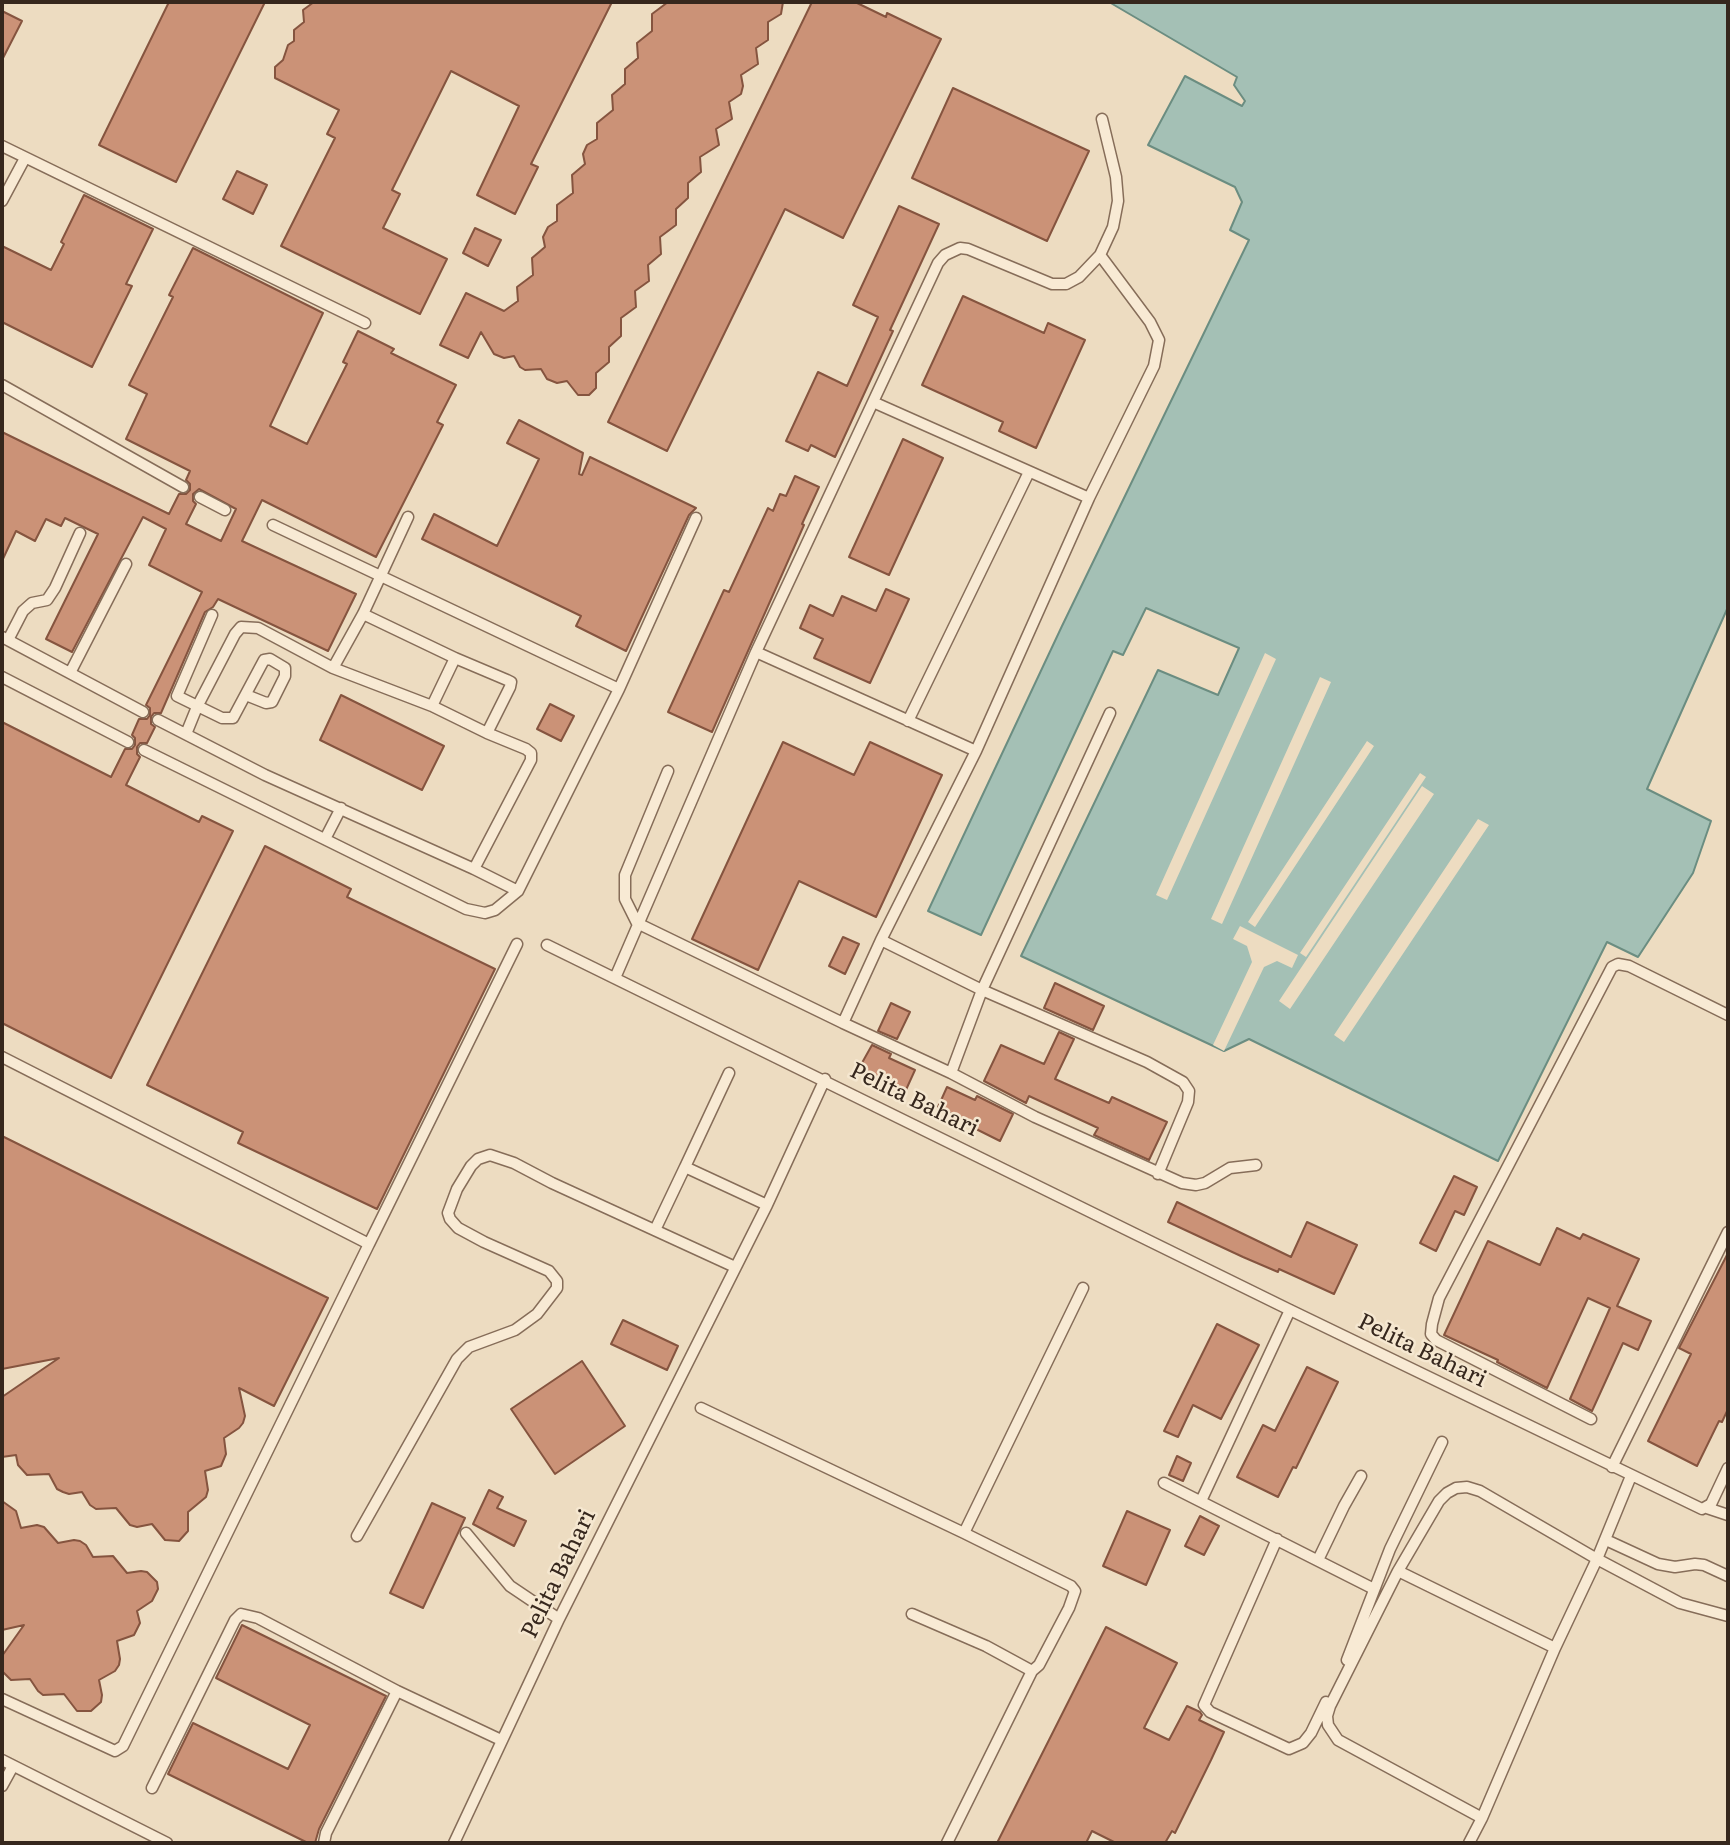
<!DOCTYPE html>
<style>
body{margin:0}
#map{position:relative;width:1730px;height:1845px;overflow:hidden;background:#eddcc1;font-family:Literata,serif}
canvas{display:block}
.frame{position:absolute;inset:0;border:4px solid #36271d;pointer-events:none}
</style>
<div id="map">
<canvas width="1730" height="1845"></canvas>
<div class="frame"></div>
</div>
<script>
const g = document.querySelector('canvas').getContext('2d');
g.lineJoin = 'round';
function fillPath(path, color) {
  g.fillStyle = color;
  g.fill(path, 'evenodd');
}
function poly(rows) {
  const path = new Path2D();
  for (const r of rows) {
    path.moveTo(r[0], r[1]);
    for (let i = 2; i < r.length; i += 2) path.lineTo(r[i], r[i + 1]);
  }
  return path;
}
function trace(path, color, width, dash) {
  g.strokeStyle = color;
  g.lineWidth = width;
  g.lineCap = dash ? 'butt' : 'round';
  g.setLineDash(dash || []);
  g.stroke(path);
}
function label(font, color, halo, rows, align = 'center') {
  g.font = font + ' Literata,serif';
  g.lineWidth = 5;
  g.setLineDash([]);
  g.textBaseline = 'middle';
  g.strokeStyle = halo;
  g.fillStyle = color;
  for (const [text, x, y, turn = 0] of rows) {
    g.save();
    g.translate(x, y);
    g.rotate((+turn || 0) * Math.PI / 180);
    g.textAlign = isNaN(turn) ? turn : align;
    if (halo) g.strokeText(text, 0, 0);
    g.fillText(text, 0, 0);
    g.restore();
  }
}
const water = poly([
 [1109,2,1728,2,1728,607,1647,789,1711,821,1693,873,1638,957,1607,942,1498,1161,1249,1039,1224,1051,1021,956,1158,670,1218,695,1239,648,1146,608,1123,655,1113,651,981,935,928,911,1062,626,1249,240,1230,230,1242,202,1235,187,1148,145,1185,76,1242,106,1245,101,1234,85,1237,77,1109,2]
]);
fillPath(water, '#a4c0b5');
trace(water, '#6b8d81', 2);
fillPath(poly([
 [1265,653,1276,659,1167,900,1156,895],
 [1320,677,1331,682,1222,924,1211,919],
 [1367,741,1374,746,1255,927,1248,922],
 [1420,773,1426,777,1306,957,1300,953],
 [1422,786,1434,794,1290,1009,1279,1001],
 [1478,819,1489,825,1344,1042,1334,1035],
 [1240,926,1298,955,1292,968,1277,961,1264,967,1224,1051,1213,1045,1252,962,1247,946,1233,939]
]), '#eddcc1');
const building = poly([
 [169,2,265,2,176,182,99,145,169,2],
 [314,2,612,2,531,164,538,167,515,214,477,195,519,106,451,71,392,190,400,194,383,228,447,259,420,314,281,246,335,138,327,134,339,110,275,78,275,67,283,60,288,45,294,41,294,30,304,22,303,10,314,2],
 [668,2,783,2,781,14,768,22,768,40,756,48,758,64,741,75,743,86,741,94,729,102,732,119,716,129,719,145,700,157,701,172,688,183,688,198,676,209,676,225,660,237,661,254,648,265,649,281,635,291,636,307,621,318,621,336,609,347,609,362,596,373,596,388,589,395,578,395,567,381,557,383,547,379,541,369,525,370,520,367,514,356,504,358,494,354,481,332,468,358,440,345,466,293,504,311,518,301,517,287,533,275,532,258,545,247,543,237,548,227,557,221,557,205,573,193,572,175,585,164,583,154,587,145,597,139,597,123,613,110,612,95,625,84,625,69,638,58,637,43,652,31,652,14,668,2],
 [812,2,855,2,886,17,887,13,941,39,843,238,785,209,667,451,608,422,812,2],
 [2,11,22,21,2,60,2,11],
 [953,88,1089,151,1047,241,912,178,953,88],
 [237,171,267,185,253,214,223,199,237,171],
 [84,195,153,229,126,284,132,286,92,367,2,322,2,246,51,270,64,244,61,242,84,195],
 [899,206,939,224,890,330,893,331,835,457,811,445,808,451,786,441,818,372,847,386,878,317,853,305,899,206],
 [475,228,501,240,488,266,463,253,475,228],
 [193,248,323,313,270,426,307,444,347,364,343,362,358,331,394,349,391,353,456,385,437,422,443,425,376,557,262,500,242,541,356,594,328,651,218,599,213,607,205,612,161,713,154,713,151,717,151,724,155,727,147,743,140,743,137,747,137,754,140,757,126,785,199,822,202,816,233,831,111,1078,2,1023,2,722,111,777,125,749,132,749,135,745,135,738,132,735,139,719,147,719,150,715,150,708,146,705,202,592,149,565,166,529,143,517,72,652,46,639,98,534,65,518,61,526,46,519,35,541,16,531,2,561,2,432,169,514,179,494,186,494,190,490,190,484,186,480,190,471,126,439,147,394,129,385,173,297,169,295,193,248],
 [199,489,236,509,221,541,186,524,196,504,193,501,193,494,199,489],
 [963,296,1044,333,1048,323,1085,340,1036,448,999,431,1003,422,922,385,963,296],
 [519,420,583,453,579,474,582,475,590,457,696,508,689,515,626,651,576,626,581,616,422,539,434,514,497,546,539,459,507,443,519,420],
 [903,439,943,458,889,575,849,557,903,439],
 [795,476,819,487,802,524,804,525,712,732,668,712,724,590,729,592,768,508,773,511,780,494,786,496,795,476],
 [886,589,909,599,870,683,814,658,823,639,800,628,810,605,833,616,842,596,876,611,886,589],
 [341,695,444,746,422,790,320,740,341,695],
 [550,704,574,716,561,741,537,729,550,704],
 [783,742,854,775,870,742,942,775,876,917,799,881,758,970,692,939,783,742],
 [265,846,351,889,347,897,495,969,377,1209,238,1143,243,1132,147,1085,265,846],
 [843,937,859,944,845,974,829,966,843,937],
 [1055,983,1104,1006,1093,1030,1044,1008,1055,983],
 [891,1003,910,1012,897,1039,878,1031,891,1003],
 [1059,1032,1074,1039,1055,1079,1109,1103,1112,1097,1167,1122,1149,1160,1094,1135,1098,1128,1029,1096,1026,1103,984,1081,1001,1045,1044,1064,1059,1032],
 [872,1045,891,1054,889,1058,915,1070,905,1092,858,1070,872,1045],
 [947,1087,975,1100,977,1096,1013,1114,1000,1141,972,1127,973,1124,938,1107,947,1087],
 [2,1136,328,1298,274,1406,239,1388,245,1416,243,1423,239,1428,224,1438,226,1454,221,1466,205,1471,208,1490,206,1497,188,1512,188,1531,179,1541,165,1540,152,1524,137,1527,130,1525,116,1508,96,1509,90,1505,82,1492,69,1494,63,1492,57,1489,49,1474,27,1475,18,1465,16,1455,2,1457,2,1397,59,1358,2,1369,2,1136],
 [1454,1176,1477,1187,1464,1215,1455,1211,1436,1251,1420,1243,1454,1176],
 [1177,1202,1291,1257,1307,1222,1357,1245,1334,1294,1279,1269,1278,1272,1243,1257,1168,1222,1177,1202],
 [1557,1228,1580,1239,1583,1234,1639,1259,1617,1306,1651,1321,1638,1350,1623,1343,1592,1411,1570,1399,1610,1308,1588,1298,1547,1388,1497,1362,1498,1360,1444,1335,1488,1241,1540,1265,1557,1228],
 [1728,1253,1728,1409,1722,1422,1719,1421,1697,1466,1648,1441,1691,1354,1679,1348,1728,1253],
 [623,1320,678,1346,667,1370,611,1344,623,1320],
 [1217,1324,1259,1345,1221,1419,1193,1405,1178,1437,1164,1431,1217,1324],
 [582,1361,625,1426,555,1474,511,1409,582,1361],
 [1307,1367,1338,1382,1296,1468,1293,1467,1278,1497,1237,1477,1263,1425,1275,1431,1307,1367],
 [1177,1456,1191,1463,1183,1481,1169,1475,1177,1456],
 [489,1490,503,1497,497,1508,526,1521,514,1546,473,1524,489,1490],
 [2,1501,16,1511,21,1528,37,1525,44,1527,58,1543,74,1540,80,1541,86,1545,93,1557,113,1556,127,1573,141,1571,147,1572,157,1582,158,1589,152,1601,137,1611,140,1623,134,1635,117,1641,120,1659,119,1665,115,1671,99,1680,102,1695,101,1702,91,1711,77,1711,64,1694,43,1695,38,1691,30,1679,11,1680,2,1671,2,1656,24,1625,2,1630,2,1501],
 [432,1503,465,1518,423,1608,390,1593,432,1503],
 [1127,1511,1170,1530,1146,1585,1103,1566,1127,1511],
 [1200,1516,1219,1526,1204,1555,1185,1546,1200,1516],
 [242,1625,386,1696,319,1829,315,1843,308,1843,168,1774,193,1723,288,1769,310,1725,216,1678,242,1625],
 [1106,1627,1177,1663,1144,1728,1169,1740,1187,1706,1200,1712,1202,1715,1199,1720,1224,1732,1211,1760,1175,1833,1172,1831,1165,1843,1116,1843,1092,1831,1086,1843,997,1843,1106,1627]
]);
fillPath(building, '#cb9277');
trace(building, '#85543f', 2);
const service = poly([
 [2,146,365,323],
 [2,201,25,158],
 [2,385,183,487],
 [200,497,225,510],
 [1089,498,1154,366,1159,340,1150,322,1100,255],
 [212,615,177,696,222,718,233,718,264,660,270,659,285,668,285,676,272,702,266,703,246,695],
 [2,637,143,712],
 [8,640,23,611,32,603,47,600,55,588,80,533],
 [756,652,976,751],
 [333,668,432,706,455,658,363,614],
 [70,673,126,564],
 [2,677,128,742],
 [619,689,696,518],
 [432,706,487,733,510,687,511,682,507,680,455,658],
 [158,720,265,775,474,869,518,891],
 [908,721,1029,472],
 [186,734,197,707,235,634,241,627,258,628,333,668,363,614,408,517],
 [144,750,466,909,485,913,495,910,518,891,619,689,273,525],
 [668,771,625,875,625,899,637,923,843,1023,881,940,976,751,1089,498,873,402],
 [325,839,341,808],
 [474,869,531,760,531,753,526,749,487,733],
 [881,940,982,990,1147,1062,1183,1082,1189,1091,1188,1102,1158,1174],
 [547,945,1290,1310,1702,1509,1711,1504,1728,1468],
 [615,978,756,652,938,263,945,255,960,248,968,249,1052,284,1066,284,1079,277,1100,255,1113,227,1118,201,1116,177,1102,119],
 [843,1023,951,1073,1035,1117,1182,1183,1196,1185,1205,1183,1230,1168,1256,1165],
 [2,1057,369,1244,123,1746,115,1751,2,1699],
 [951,1073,982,990,1110,713],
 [685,1167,729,1073],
 [655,1230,685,1167,767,1205],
 [369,1244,517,944],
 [701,1408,964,1533,1071,1586,1075,1591,1069,1608,1039,1665,1032,1671,947,1843],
 [1591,1419,1436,1340,1431,1334,1432,1324,1439,1298,1612,967,1618,964,1629,966,1728,1015],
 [1612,1467,1728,1232],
 [1164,1483,1374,1589],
 [1201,1501,1290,1310],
 [1707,1508,1728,1515],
 [466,1533,510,1586,559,1619],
 [964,1533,1083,1288],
 [357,1536,457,1359,469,1347,515,1330,537,1314,557,1288,557,1281,549,1271,484,1242,458,1228,450,1219,448,1213,457,1189,471,1166,478,1159,490,1155,514,1163,552,1183,735,1267],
 [1277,1539,1204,1705,1210,1712,1289,1749,1303,1743,1311,1733,1326,1702],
 [1606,1540,1658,1564,1675,1567,1695,1564,1704,1565,1728,1576],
 [1318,1560,1344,1506,1361,1476],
 [1398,1571,1555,1648],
 [912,1614,986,1646,1032,1671],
 [1347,1660,1390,1549,1442,1442],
 [2,1760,167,1843],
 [2,1786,13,1766],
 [152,1788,235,1620,241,1614,258,1618,397,1691,501,1740],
 [1482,1818,1338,1740,1328,1725,1327,1716,1330,1706,1398,1571,1439,1501,1447,1493,1456,1488,1467,1487,1480,1491,1597,1559,1680,1603,1728,1616],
 [324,1843,326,1833,397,1691],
 [454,1843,559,1619,767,1205,825,1079],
 [1469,1843,1482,1818,1555,1648,1597,1559,1631,1476]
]);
trace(service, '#866d59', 13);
trace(service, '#f8ead4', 10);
label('23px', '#36271d', '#f5e7d0', [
 ["Pelita Bahari",914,1100,26],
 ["Pelita Bahari",1422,1351,26],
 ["Pelita Bahari",559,1574,-64]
]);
</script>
